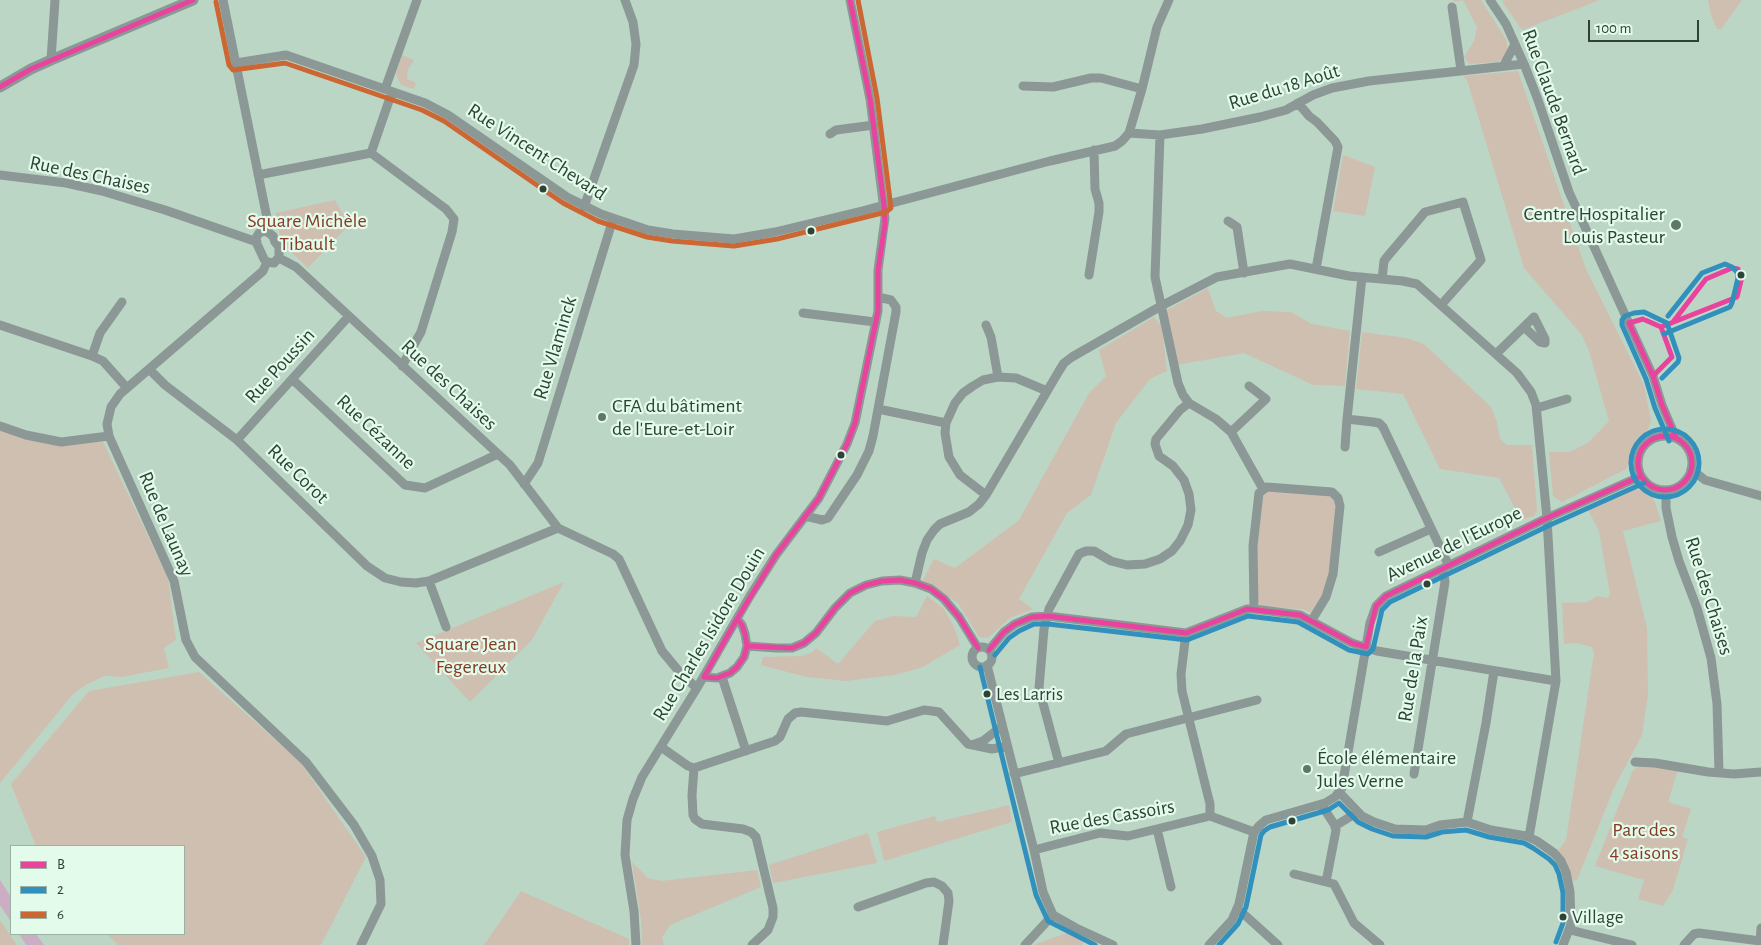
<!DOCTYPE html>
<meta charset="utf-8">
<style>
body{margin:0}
#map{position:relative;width:1761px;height:945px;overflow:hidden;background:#bcd6c6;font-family:"Alegreya Sans",sans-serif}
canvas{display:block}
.legend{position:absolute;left:10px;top:845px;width:175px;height:90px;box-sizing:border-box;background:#e3fbeb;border:1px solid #9bb1a3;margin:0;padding:6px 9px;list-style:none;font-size:15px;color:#2e4236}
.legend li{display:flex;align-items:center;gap:10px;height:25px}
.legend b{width:25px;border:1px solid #9bb1a3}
.scale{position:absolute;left:1588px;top:20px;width:111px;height:22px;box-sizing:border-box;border:2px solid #2e4236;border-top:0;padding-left:6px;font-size:15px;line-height:18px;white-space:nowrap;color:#2e4236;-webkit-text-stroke:4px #e3fbeb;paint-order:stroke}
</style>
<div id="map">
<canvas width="1761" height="945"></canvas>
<ul class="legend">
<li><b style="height:6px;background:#e9439e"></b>B</li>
<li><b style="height:6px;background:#3290bd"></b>2</li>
<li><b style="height:6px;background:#c63"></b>6</li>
</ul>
<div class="scale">100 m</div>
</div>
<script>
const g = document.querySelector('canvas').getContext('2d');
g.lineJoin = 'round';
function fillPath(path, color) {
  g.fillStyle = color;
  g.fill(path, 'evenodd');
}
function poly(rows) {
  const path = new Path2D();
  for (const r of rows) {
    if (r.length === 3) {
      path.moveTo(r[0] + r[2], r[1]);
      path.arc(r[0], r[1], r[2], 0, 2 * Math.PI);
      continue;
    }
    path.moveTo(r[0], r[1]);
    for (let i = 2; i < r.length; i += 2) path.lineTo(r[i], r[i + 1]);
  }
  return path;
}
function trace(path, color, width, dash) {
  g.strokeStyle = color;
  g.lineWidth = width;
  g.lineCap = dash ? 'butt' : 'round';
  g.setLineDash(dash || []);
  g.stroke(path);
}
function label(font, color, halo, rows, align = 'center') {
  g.font = font + ' "Alegreya Sans",sans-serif';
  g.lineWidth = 4.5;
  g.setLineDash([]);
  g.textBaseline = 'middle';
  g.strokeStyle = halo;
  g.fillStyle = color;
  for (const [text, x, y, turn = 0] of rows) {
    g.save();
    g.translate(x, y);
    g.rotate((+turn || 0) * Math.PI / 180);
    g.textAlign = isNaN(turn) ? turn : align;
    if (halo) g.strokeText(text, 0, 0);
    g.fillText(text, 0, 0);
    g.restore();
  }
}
fillPath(poly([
 [1454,0,1481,0,1507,41,1507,52,1503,59,1497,62,1469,64,1464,57,1474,41,1477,27,1463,0,1454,2],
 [1503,0,1600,0,1522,30,1503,3],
 [1708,0,1742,0,1721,29,1717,29,1711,15],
 [402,55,414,60,408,69,407,79,416,83,414,89,401,85,396,74],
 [1518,71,1586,269,1644,385,1651,421,1648,430,1634,443,1631,459,1626,469,1562,502,1553,496,1549,452,1570,452,1589,442,1609,421,1589,351,1581,334,1524,268,1467,80,1463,76],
 [1343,155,1375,167,1365,216,1333,211],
 [335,200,349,225,308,268,284,245,281,239,275,213],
 [1208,288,1216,311,1227,318,1261,311,1291,312,1312,324,1350,331,1345,386,1313,385,1244,353,1177,365,1165,311],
 [1154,317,1162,327,1167,371,1150,379,1116,423,1091,495,1067,513,1019,599,1033,609,1010,618,988,638,979,637,958,603,923,580,934,559,955,568,1019,520,1089,393,1106,376,1099,350],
 [1362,332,1407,338,1424,344,1491,407,1497,422,1500,439,1507,445,1532,445,1537,510,1534,516,1521,520,1499,478,1440,469,1403,394,1356,389],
 [0,428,48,443,103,442,168,578,176,640,164,648,169,668,122,677,105,676,87,684,74,693,0,783],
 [1635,489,1647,492,1655,502,1661,521,1623,531,1647,628,1648,695,1642,735,1614,788,1577,880,1573,881,1568,866,1557,852,1566,840,1594,653,1592,647,1576,643,1564,644,1562,603,1587,602,1597,596,1607,598,1610,594,1599,531,1588,510,1609,497],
 [1269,490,1326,494,1335,500,1336,510,1330,571,1321,601,1311,613,1302,609,1263,607,1257,601,1257,549,1263,495],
 [564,582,532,640,470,702,416,643],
 [927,596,944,609,955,629,960,645,923,667,895,675,846,681,806,677,761,665,763,657,802,656,813,652,816,648,838,664,875,621,893,616,916,617],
 [199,672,300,762,366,857,321,945,118,945,107,934,184,934,184,846,36,846,11,784,89,691],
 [1658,766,1678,770,1668,802,1691,809,1682,837,1688,839,1673,890,1663,906,1638,899,1644,880,1595,866,1633,770,1638,767],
 [1009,805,1012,822,884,861,877,832,935,816,937,822],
 [868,833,877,863,773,883,769,865],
 [632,862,648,878,661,881,757,870,761,887,670,925,662,938,664,945,642,945,641,920],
 [521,891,629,939,629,945,484,945],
 [0,920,17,945,0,945],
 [1067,933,1084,940,1082,945,1033,945]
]), '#cfbfb0');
fillPath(poly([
 [0,880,11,897,11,922,0,905],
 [19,934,36,934,44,945,26,945]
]), '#cbadc4');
trace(poly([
 [223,0,267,218,268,232],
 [1490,0,1506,24,1524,64,1538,100,1569,192,1653,376,1662,405,1676,438],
 [1452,7,1461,70],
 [51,60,55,0],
 [236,63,286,55,425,103,448,115,567,197,601,214,648,230,673,234,734,239,775,232,862,211,1050,161,1115,146,1122,141,1129,133,1160,135,1202,129,1260,117,1286,110,1313,95,1332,88,1369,81,1524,64],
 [1504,65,1515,44],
 [1023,86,1053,87,1091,78,1101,78,1142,89],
 [385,89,417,0],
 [1298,103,1309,116,1317,122,1335,141,1338,147,1316,269],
 [1129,133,1142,89,1157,27,1169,0],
 [830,134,836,130,874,125],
 [1160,135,1155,277,1178,383,1183,395,1189,403,1216,419,1231,432,1263,489],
 [371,153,446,209,454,219,452,232,421,332,402,366],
 [0,175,66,183,102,191,165,210,257,242],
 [258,175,371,153,392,92],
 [584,207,634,65,636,44,633,22,625,0],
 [1228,221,1237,227,1244,273],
 [266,231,273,236,275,242,279,247,279,257,274,263,267,262,264,259,257,244,256,238,259,233,266,231],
 [279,258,296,267,510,465,558,528,613,554,619,559,662,651,682,675,697,688],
 [267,262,263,271,120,394,111,407,107,424,109,436,174,581,186,640,195,657,306,762,354,825,372,856,380,880,381,904,361,945],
 [1089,275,1099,212,1099,203,1095,189,1094,150],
 [1362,277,1347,419,1373,422,1379,423,1383,427,1449,566],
 [1382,279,1384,261,1387,257,1425,212,1463,202,1481,260,1441,305],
 [803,313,875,322],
 [0,325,92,356,103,361,127,388],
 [986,325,991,337,998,377],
 [1524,327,1540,342,1545,343],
 [1496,354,1534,317,1545,339,1545,343],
 [92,356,100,333,122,302],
 [150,370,165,385,237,440,367,566,385,578,401,582,416,583,429,581,558,528],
 [292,379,405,485,425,488,498,454],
 [1537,408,1567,399],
 [878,409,946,423],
 [0,426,26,435,61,442,109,436],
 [1231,432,1266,399,1249,386],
 [1665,463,27],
 [237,440,349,316],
 [1345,447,1347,419],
 [1691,469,1705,480,1761,496],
 [524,484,538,463,613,219],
 [1666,490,1666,508,1672,537,1679,561,1697,608,1711,658,1717,704,1719,772],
 [986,495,960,475,949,457,945,433,946,423,955,403,963,393,973,386,983,380,998,377,1016,378,1047,391],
 [805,516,822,520,828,518,857,475,869,451,873,436,896,312,896,307,891,300,878,297],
 [1379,552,1431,529],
 [429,581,446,627],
 [915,583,922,553,927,540,934,530,940,524,969,512,979,504,986,495,1059,371,1064,363,1072,357,1161,306,1217,277,1290,264,1349,276,1403,281,1417,284,1517,373,1531,392,1536,405,1547,518,1556,681,1529,837],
 [1254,609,1253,546,1259,493,1267,487,1332,492,1338,498,1340,506,1333,574,1326,597,1312,620],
 [1186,633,1181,674,1182,691,1210,804,1210,816],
 [747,646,776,648,792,648,804,643,816,633,835,608,850,593,866,585,882,581,900,580,915,583,931,589,944,599,959,617,978,648],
 [982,657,10],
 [989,650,1004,632,1015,624,1032,617,1048,616,1186,633,1247,609,1254,609,1300,615,1352,643,1377,651,1556,681],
 [987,665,1034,850,1043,892,1053,915,1076,928,1113,945],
 [704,677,717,678,730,673,737,667,744,657,747,646,745,634,742,625,737,619],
 [722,677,746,751],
 [972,745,983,741,1002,726],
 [661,747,688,766,694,768],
 [1635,762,1655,763,1708,772,1734,774,1761,772],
 [1059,763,1039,688,1044,629,1049,609,1079,554,1086,551,1094,551,1111,561,1127,565,1145,564,1160,559,1172,551,1180,541,1188,525,1191,510,1189,494,1184,480,1173,466,1159,456,1155,444,1156,439,1180,410,1189,403],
 [694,768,775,741,780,737,788,719,795,713,801,712,887,721,924,710,932,711,939,712,968,744,992,749,1007,746],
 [694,768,692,795,693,815,695,819,702,824,743,829,751,832,756,837,773,908,773,917,768,930,752,945],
 [1014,774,1106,751,1126,734,1257,700],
 [1414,774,1445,582,1444,575,1441,570],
 [1339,792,1362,816,1374,822,1395,829,1426,830,1440,825,1467,822,1491,830,1526,836,1537,841,1554,853,1561,861,1566,872,1570,892,1571,924,1563,945],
 [1321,804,1334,824,1336,830,1326,882,1334,884,1354,923,1380,945],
 [1467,822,1486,723,1494,671],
 [1335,826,1358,812],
 [1157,829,1171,887],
 [1034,850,1100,833,1128,836,1210,816,1254,832],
 [1294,874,1326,882],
 [858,907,926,883,934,882,942,886,948,893,949,901,943,945],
 [1237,908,1278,945],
 [1570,930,1632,945],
 [636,945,634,911,625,855,627,820,633,799,642,777,697,688,750,596,776,555,819,498,847,444,855,423,878,311,878,270,885,218,870,99,850,0],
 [1025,945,1053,915],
 [1209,945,1232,920,1239,904,1254,832,1259,826,1266,820,1325,803,1335,797,1342,788,1370,623,1376,606,1386,596,1396,591,1547,518,1641,476],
 [1684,945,1694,934,1699,933,1760,941],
 [1760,945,1761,928]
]), '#8b9896', 9);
trace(poly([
 [0,87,31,69,51,60,193,0]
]), '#889a95', 11);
trace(poly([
 [0,87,31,69,193,0],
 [1643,319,1661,327,1672,357,1653,376,1629,323,1643,319],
 [1661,327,1737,297,1741,281,1741,274,1738,269,1732,268,1706,279,1673,322],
 [1653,376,1662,405,1676,438],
 [1665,463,27],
 [737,619,742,625,745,634,747,646,744,657,737,667,730,673,717,678,704,677,737,619],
 [737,619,776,555,819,498,847,444,855,423,878,311,878,270,885,224,884,205,870,99,850,0],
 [747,646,792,648,804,643,816,633,835,608,850,593,866,585,882,581,900,580,915,583,931,589,944,599,959,617,978,648],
 [989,650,1004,632,1015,624,1032,617,1048,616,1186,633,1247,609,1300,615,1352,643,1366,647,1376,606,1386,596,1547,518,1641,476]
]), '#e9439e', 5);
trace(poly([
 [1664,334,1730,307,1732,303,1738,278,1737,272,1732,267,1725,264,1702,273,1668,316],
 [1662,378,1678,362,1679,358,1667,323,1644,312,1634,313,1625,316,1622,320,1622,325,1646,379,1655,408,1669,441],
 [1665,463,34],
 [995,655,1009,638,1019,631,1034,624,1048,624,1187,640,1248,616,1298,622,1349,650,1368,654,1373,649,1382,610,1390,602,1550,525,1644,483],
 [980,667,1036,895,1048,921,1095,945],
 [1219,945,1238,924,1246,907,1261,835,1264,831,1270,827,1328,810,1339,803,1358,822,1372,829,1393,836,1426,837,1442,832,1466,830,1489,837,1524,843,1533,848,1549,859,1555,865,1559,874,1563,893,1563,923,1556,942]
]), '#3290bd', 5);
trace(poly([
 [216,2,229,65,233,70,285,63,422,110,444,121,563,203,598,221,647,237,672,241,734,246,777,239,886,212,891,208,877,98,858,0]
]), '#c63', 5);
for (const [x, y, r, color] of [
 [543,189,4.5,"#2e4236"],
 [1676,225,6,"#607668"],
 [811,231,4.5,"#2e4236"],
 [1741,275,4.5,"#2e4236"],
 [602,417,5,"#607668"],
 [841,455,4.5,"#2e4236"],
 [1427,584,4.5,"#2e4236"],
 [987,694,4.5,"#2e4236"],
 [1307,769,5,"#607668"],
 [1292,821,4.5,"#2e4236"],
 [1563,917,4.5,"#2e4236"]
]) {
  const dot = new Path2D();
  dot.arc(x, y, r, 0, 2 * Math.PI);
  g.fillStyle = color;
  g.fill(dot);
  trace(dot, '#e3fbeb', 2);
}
label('19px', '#2e4236', '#e3fbeb', [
 ["Les Larris",996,694],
 ["Village",1572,917]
], 'left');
label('20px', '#2e4236', '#e3fbeb', [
 ["Rue du 18 Août",1284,87,-17],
 ["Rue Claude Bernard",1554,102,70],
 ["Rue Vincent Chevard",537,152,33],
 ["Rue des Chaises",90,175,12],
 ["Rue Vlaminck",555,348,-73],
 ["Rue Poussin",280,366,-48],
 ["Rue des Chaises",449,385,43],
 ["Rue Cézanne",376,432,43],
 ["Rue Corot",298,474,44],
 ["Rue de Launay",166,524,67],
 ["Avenue de l'Europe",1454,544,-26],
 ["Rue des Chaises",1709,596,73],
 ["Rue Charles Isidore Douin",709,634,-59],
 ["Rue de la Paix",1413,669,-81],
 ["Rue des Cassoirs",1112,817,-10]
]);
label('20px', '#2e4236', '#e3fbeb', [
 ["Centre Hospitalier",1665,214,"right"],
 ["Louis Pasteur",1665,237,"right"],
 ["CFA du bâtiment",612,406],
 ["de l'Eure-et-Loir",612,429],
 ["École élémentaire",1317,758],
 ["Jules Verne",1317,781]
], 'left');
label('20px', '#873923', '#e3fbeb', [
 ["Square Michèle",307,221],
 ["Tibault",307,244],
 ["Square Jean",471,644],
 ["Fegereux",471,667],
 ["Parc des",1644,830],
 ["4 saisons",1644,853]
]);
</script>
